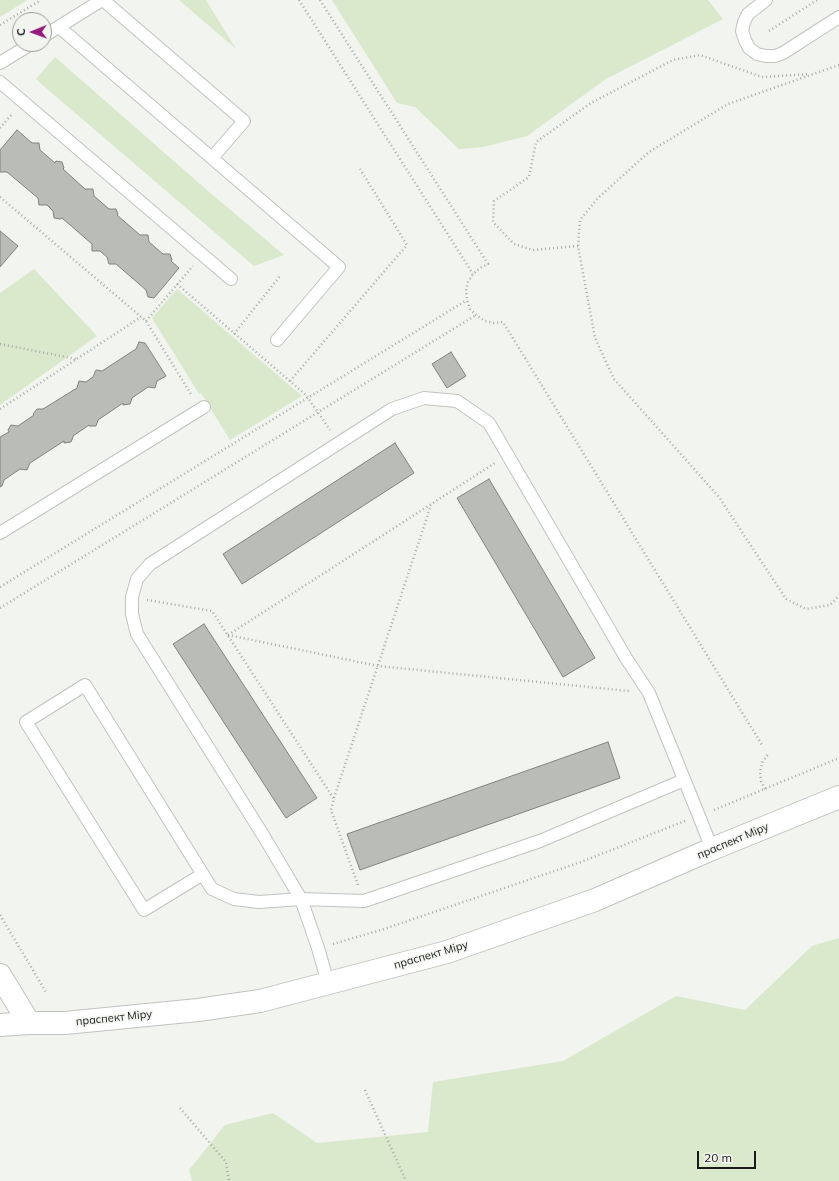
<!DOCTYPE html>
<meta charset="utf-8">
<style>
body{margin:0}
#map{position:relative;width:839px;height:1181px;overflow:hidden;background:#f1f4ef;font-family:Mulish,sans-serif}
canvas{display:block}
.north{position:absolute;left:12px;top:12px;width:40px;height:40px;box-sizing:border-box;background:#f1f4ef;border:1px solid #9b9d99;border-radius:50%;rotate:269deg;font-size:11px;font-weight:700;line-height:16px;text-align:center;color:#1a1a19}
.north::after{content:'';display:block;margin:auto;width:14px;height:18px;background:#941e7b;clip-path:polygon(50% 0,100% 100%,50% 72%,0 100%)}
.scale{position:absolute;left:697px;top:1151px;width:59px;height:18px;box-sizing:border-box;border:2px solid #1a1a19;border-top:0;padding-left:5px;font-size:12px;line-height:14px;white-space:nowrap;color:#1a1a19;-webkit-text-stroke:3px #f1f4ef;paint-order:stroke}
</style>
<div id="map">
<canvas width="839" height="1181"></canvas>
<div class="north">С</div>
<div class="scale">20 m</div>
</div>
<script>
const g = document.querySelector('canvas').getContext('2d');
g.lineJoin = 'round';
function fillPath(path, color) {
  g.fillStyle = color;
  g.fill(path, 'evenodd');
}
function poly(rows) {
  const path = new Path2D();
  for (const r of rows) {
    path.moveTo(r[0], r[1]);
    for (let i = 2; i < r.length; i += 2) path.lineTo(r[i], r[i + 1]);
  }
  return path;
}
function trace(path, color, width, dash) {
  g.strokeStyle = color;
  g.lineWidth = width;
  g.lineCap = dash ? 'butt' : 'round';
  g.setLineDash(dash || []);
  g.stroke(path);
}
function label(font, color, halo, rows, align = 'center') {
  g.font = font + ' Mulish,sans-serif';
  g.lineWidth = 3;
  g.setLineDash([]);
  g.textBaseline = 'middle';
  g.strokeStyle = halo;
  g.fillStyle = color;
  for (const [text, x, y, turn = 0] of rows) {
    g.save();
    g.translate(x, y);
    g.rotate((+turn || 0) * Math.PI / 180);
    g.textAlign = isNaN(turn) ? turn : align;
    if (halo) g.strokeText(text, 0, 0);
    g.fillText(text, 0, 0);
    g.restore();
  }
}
fillPath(poly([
 [0,0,27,0,0,17],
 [179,0,206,0,236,49],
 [332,0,708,0,723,19,606,79,527,136,483,147,459,149,415,107,397,103],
 [55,57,208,191,284,255,254,266,46,88,36,79],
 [34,269,97,336,0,405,0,293],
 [177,289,302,396,230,440,201,393,199,394,152,318],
 [839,938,839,1181,192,1181,189,1170,225,1125,273,1113,317,1143,428,1132,433,1082,563,1061,676,996,745,1010,812,946]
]), '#dae8cb');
const building = poly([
 [17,130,32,143,39,143,40,150,55,163,56,161,62,162,64,168,63,169,85,189,93,189,94,196,109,209,116,209,118,214,117,215,140,235,148,235,149,242,163,254,170,254,172,260,171,261,179,268,154,298,148,297,146,290,116,264,109,264,107,257,100,251,92,251,92,244,62,218,60,219,54,218,53,211,47,205,39,205,38,198,7,172,0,172,0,150,17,130],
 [0,231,18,246,0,267,0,231],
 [139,342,145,343,166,376,157,381,155,388,148,387,132,398,130,404,123,405,123,403,98,420,96,426,89,426,89,425,73,436,73,437,71,442,64,443,64,441,30,463,27,470,20,469,4,480,2,486,0,487,0,437,9,432,8,430,11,425,18,426,34,415,33,414,37,409,43,409,77,388,79,381,86,382,93,377,96,370,102,371,136,349,139,342],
 [451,352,466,376,447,388,432,364,451,352],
 [395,443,414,473,242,584,223,554,395,443],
 [489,479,595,658,563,677,457,498,489,479],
 [204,624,317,798,286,818,173,644,204,624],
 [608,742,620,778,360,870,347,834,608,742]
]);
fillPath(building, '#b9bcb7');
trace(building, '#81837f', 1);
const service = poly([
 [103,0,244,121,212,158],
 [766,0,748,14,744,22,742,31,745,40,749,48,757,54,766,56,775,56,783,53,839,17],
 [59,27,339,267,277,340],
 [44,36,102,0],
 [0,63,31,44],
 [0,82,231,279],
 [0,533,204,407],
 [684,780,540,841,364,901,301,899,263,835,137,634,132,614,132,597,137,579,150,564,392,409,424,398,457,401,489,423,626,658,649,693,699,816,712,849],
 [203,874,144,910,26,722,85,685,212,889,234,899,259,902,301,899,318,948,328,983]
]);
const minor = poly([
 [0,975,29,1023],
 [0,1025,29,1023,65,1023,198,1010,260,1001,447,952,595,900,712,849,839,797]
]);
trace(service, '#c1c3bf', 14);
trace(minor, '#c1c3bf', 24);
trace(poly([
 [299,0,473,274],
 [320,0,488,264,480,268,473,274,468,282,466,291,467,300,470,309,476,315,485,321,494,323,503,322,762,745],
 [0,25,41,0],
 [769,31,817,0],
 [839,65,728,104,649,152,598,198,580,220,578,246,595,338,614,379,719,497,786,599,806,609,830,605,839,596],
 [0,128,13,113],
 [0,197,146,321,192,396],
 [578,246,533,250,514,244,493,222,494,201,529,177,536,142,591,103,673,60,700,55,762,77,809,74],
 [177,284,306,395,330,430],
 [146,321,193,266],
 [234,334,280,276],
 [0,344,76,359],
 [290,381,407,245,360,169],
 [0,409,141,317],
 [0,587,467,300],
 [147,600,212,611,334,799,331,810,358,885],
 [0,608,476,315],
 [228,635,378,666,629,691],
 [228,635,495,463],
 [765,789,761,781,760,772,762,763,768,754],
 [334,798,431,505],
 [714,810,839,758],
 [0,915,46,992],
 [333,944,381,930,581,862,685,821],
 [365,1090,406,1181],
 [180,1108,226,1162,229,1181]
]), '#a8aaa6', 2.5, [1, 3]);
trace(service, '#fff', 12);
trace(minor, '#fff', 22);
label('11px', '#1a1a19', '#f1f4ef', [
 ["праспект Міру",733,841,-23],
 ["праспект Міру",431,955,-16],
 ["праспект Міру",114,1018,-6]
]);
</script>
